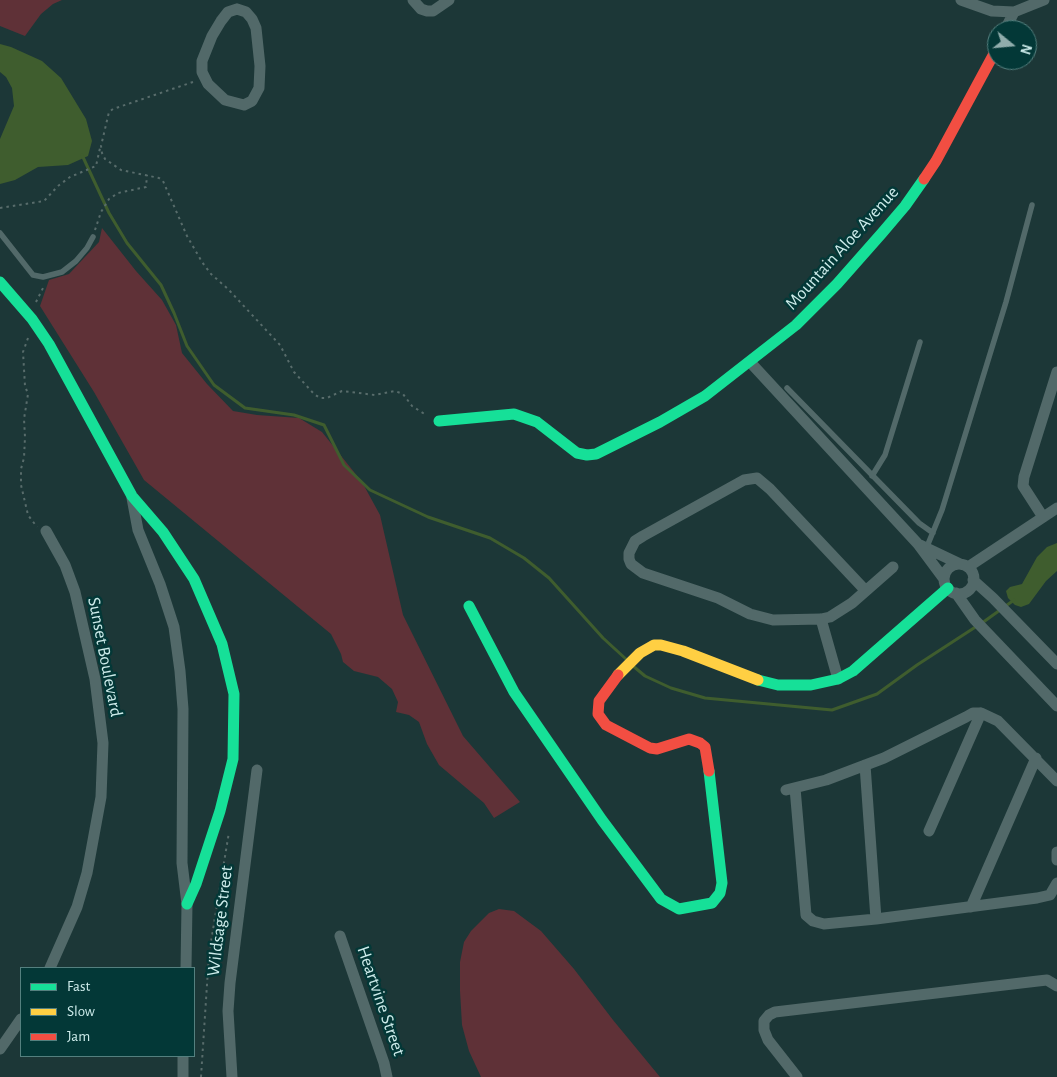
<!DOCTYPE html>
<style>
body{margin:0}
#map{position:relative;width:1057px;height:1077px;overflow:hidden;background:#1c3737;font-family:"Alegreya Sans",sans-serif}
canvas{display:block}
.legend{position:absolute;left:20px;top:967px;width:175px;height:90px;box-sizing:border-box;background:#033837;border:1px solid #54807f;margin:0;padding:6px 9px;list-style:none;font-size:15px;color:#ceeceb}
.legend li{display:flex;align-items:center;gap:10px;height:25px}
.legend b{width:25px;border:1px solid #54807f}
.north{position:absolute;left:987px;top:20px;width:50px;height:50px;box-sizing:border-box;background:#033837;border:1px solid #54807f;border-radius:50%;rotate:107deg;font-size:14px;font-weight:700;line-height:20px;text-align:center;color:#ceeceb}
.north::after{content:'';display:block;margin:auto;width:18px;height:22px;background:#90adac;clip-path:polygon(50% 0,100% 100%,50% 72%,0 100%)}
</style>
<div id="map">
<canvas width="1057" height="1077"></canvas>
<ul class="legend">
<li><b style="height:6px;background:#16e098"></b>Fast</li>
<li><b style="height:6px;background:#ffcf43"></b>Slow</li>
<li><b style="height:6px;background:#f24e42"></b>Jam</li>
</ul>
<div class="north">N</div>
</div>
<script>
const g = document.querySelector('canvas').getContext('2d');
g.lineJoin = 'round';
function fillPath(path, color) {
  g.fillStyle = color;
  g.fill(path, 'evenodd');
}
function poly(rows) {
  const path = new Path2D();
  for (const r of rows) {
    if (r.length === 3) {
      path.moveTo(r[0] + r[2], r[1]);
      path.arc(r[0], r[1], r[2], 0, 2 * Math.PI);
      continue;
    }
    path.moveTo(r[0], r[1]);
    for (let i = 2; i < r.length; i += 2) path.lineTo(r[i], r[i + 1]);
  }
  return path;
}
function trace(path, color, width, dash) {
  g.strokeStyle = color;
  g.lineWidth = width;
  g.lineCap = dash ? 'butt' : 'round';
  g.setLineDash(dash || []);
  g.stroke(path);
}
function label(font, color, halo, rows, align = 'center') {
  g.font = font + ' "Alegreya Sans",sans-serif';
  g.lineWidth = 5;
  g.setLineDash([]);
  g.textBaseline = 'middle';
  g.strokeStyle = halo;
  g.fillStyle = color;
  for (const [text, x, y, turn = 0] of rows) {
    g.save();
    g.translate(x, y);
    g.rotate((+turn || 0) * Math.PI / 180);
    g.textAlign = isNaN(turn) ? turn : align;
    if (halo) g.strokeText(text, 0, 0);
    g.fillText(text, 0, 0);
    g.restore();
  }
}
fillPath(poly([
 [0,0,62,0,53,4,41,14,25,36,0,26],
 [102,228,136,271,162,300,176,325,182,353,207,384,233,411,257,415,299,418,322,432,362,482,380,515,403,615,463,736,520,802,494,818,484,803,439,765,427,744,419,722,409,715,396,712,398,702,392,689,378,677,354,671,343,662,341,654,331,634,144,480,94,392,40,306,49,280,69,274,99,242],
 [499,909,514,911,541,931,574,969,613,1020,660,1077,481,1077,469,1051,462,1025,460,991,460,962,464,942,471,931,489,913]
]), '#5f3137');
fillPath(poly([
 [0,44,11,47,42,61,61,78,86,119,92,141,88,156,68,165,38,167,15,180,0,184,0,139,14,106,12,88,6,77,0,72],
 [1057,543,1057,571,1046,581,1029,604,1021,607,1015,605,1008,598,1006,591,1010,587,1022,584,1037,557,1047,547]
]), '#3f5d2e');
trace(poly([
 [82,155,109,213,127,243,161,285,174,313,187,346,214,385,245,408,294,415,324,425,344,465,370,490,428,517,490,538,524,558,549,578,603,638,627,660],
 [982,623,1014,600],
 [633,666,645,676,671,688,705,698,832,710,877,694,917,665,977,626]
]), '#3f5d2e', 3);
trace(poly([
 [193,82,113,109,109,112,101,146,102,153,105,159,121,170,159,178,163,181,187,236,202,262,211,274,228,289,280,345,294,372,314,394,320,398,327,398,342,391,375,395,395,391,403,394,412,406,426,415],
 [0,208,44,201,58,186,70,177,96,166,100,148],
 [95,230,101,212,109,199,118,193,146,187,147,175],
 [36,302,44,286],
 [28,338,23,352,25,386,28,394,24,419,25,437,24,458,21,469,21,485,28,515,37,527],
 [201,1077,209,954,229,832]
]), '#586c6b', 2, [2.5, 4]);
trace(poly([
 [0,233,33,275,43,277,62,272,76,261,87,248,93,237],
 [787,388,919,523,933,533],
 [872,476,885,455,920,342],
 [926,549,942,510,1006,302,1032,205]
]), '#526969', 5.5);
trace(poly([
 [413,0,421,9,427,11,433,11,449,0],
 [961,0,992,11,1014,12,1044,0],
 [237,9,246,12,252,19,256,28,260,66,259,88,252,101,244,105,225,100,208,84,202,72,202,61,212,36,221,21,228,12,237,9],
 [1005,30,1014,12],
 [750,362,918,544,944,579],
 [132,498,138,530,160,584,174,627,180,671,183,709,182,863,187,904,186,968],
 [1043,517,1023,486,1024,477,1057,372],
 [46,531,65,565,75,592,95,679,103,743,101,797,87,873,77,907,50,968],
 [920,545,960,564],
 [959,579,15],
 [968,567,1057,508],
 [973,580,993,598,1057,664],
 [865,590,770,489,757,478,744,480,643,536,635,541,629,553,629,559,631,564,643,573,718,598,750,614,773,620,821,619,830,617,852,603,893,567],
 [956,593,975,620,1057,706],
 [821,619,838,679],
 [865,765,876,919],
 [795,788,806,915,813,921,824,924,876,919,1037,898,1050,895,1057,883],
 [786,790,826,780,884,758,966,717,973,713,981,713,998,721,1057,781],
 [929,831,981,713],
 [1057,852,1057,860],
 [971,907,1036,758],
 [340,936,384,1063,387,1077],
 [0,1049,21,1019],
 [183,1077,183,1056],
 [232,1077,228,1011,230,983,257,770],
 [797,1077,768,1040,764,1030,764,1021,769,1015,775,1012,1038,981,1047,980,1057,986]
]), '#526969', 11);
trace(poly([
 [0,282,32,319,49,344,132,496,163,532,194,579,222,644,234,694,233,759,220,811,196,884,187,904],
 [439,421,514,414,537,422,577,453,587,455,596,454,660,422,705,396,796,325,837,284,882,233,905,206,924,179],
 [469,606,514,692,602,820,661,899,679,909,712,903,720,893,722,883,709,771],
 [758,680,778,685,811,685,838,679,853,671,948,588]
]), '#16e098', 11);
trace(poly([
 [618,675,640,653,654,645,661,645,683,651,758,680]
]), '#ffcf43', 11);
trace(poly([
 [924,179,936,161,997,48],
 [618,675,599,701,598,714,606,725,650,748,657,749,689,739,700,743,705,747,709,771]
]), '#f24e42', 11);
label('18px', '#ceeceb', '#033837', [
 ["Mountain Aloe Avenue",842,248,-48],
 ["Sunset Boulevard",105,657,79],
 ["Wildsage Street",220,921,-83],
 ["Heartvine Street",381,1001,71]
]);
</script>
